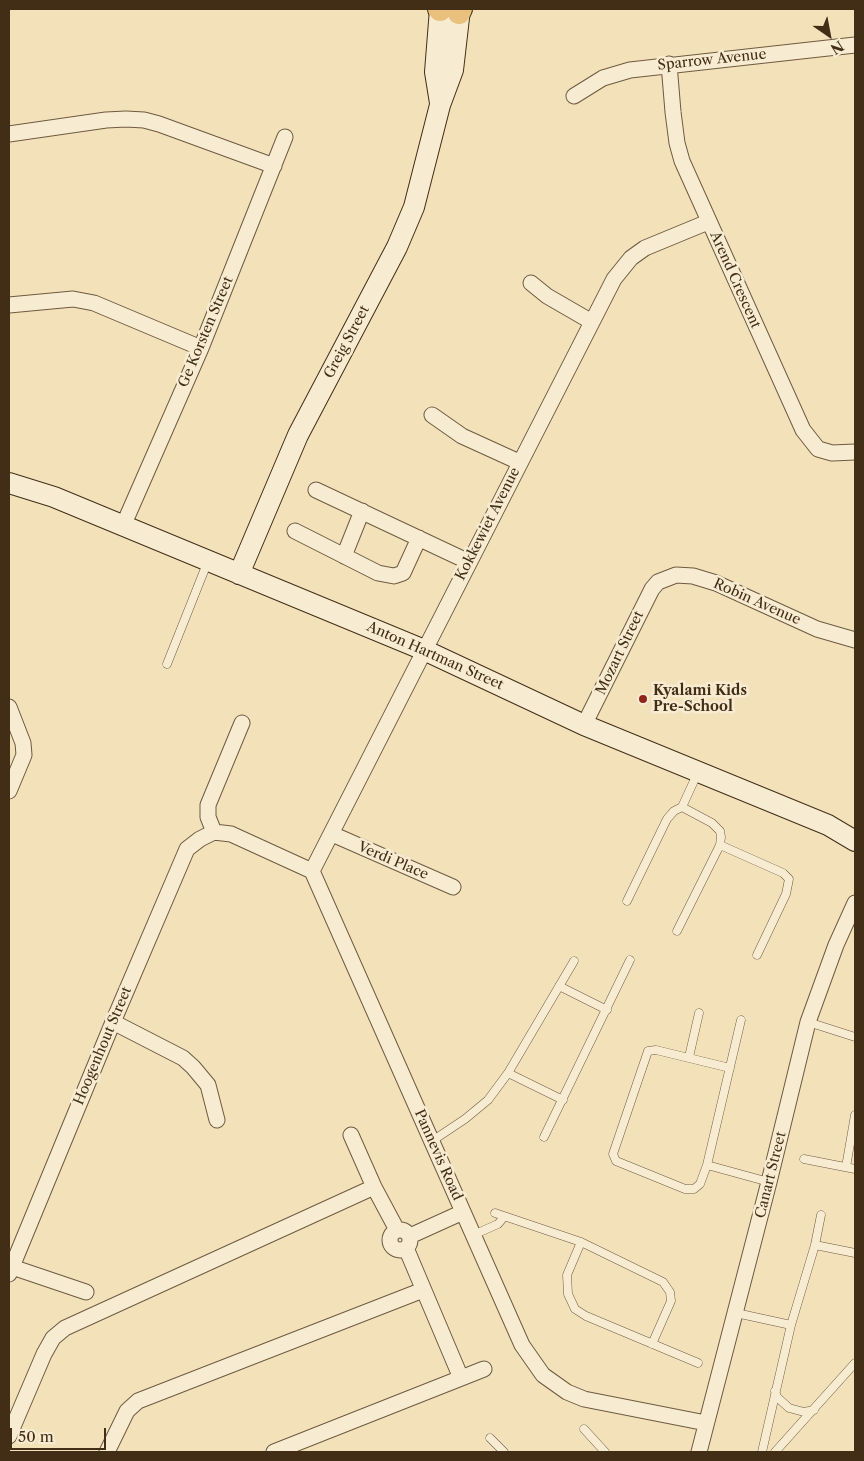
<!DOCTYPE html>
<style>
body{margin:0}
#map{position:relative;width:864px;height:1461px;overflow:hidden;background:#f3e1ba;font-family:"Libre Caslon Text",serif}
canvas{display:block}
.frame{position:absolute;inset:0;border:10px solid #422d17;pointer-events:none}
.north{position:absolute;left:804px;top:10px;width:50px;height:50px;-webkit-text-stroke:4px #f7ecd2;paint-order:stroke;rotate:147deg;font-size:14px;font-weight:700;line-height:20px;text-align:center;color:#422d17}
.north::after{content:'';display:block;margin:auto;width:18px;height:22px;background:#422d17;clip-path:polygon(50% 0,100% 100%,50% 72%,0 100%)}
.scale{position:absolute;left:10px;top:1428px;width:96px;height:22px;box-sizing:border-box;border:2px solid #422d17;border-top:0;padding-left:6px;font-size:15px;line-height:18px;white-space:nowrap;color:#422d17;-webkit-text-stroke:4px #f7ecd2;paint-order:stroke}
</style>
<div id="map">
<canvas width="864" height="1461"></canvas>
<div class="frame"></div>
<div class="north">N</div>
<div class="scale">50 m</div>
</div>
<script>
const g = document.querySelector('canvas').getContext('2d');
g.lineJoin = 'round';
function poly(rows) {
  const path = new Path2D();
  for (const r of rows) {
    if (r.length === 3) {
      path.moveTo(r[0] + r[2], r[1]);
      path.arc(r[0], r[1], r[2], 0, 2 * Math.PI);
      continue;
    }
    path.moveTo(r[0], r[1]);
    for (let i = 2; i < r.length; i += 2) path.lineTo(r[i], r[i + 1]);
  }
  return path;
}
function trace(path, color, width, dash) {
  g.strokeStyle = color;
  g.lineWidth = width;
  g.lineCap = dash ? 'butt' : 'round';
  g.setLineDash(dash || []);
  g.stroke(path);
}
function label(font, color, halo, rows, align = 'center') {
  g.font = font + ' "Libre Caslon Text",serif';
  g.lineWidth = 5;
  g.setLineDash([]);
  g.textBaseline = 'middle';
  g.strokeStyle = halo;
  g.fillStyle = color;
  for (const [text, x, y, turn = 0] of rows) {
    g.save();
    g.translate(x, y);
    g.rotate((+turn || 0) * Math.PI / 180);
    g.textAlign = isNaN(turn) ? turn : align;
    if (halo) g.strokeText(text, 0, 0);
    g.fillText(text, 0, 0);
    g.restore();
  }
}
const lane = poly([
 [167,664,208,561],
 [720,845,783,873,789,879,786,894,757,955],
 [627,901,667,819,674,811,682,807,698,772],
 [677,931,720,845,721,837,720,831,712,823,682,807],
 [559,986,607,1010],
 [808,1022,855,1037],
 [689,1057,699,1013],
 [730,1068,656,1050,648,1051,613,1154,616,1161,685,1189,694,1189,700,1184,707,1165,741,1020],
 [508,1073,563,1100],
 [544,1137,630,960],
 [432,1141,465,1119,488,1100,508,1073,574,961],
 [804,1159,855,1169],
 [707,1165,769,1182],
 [846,1167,855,1115],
 [495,1213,581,1242,663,1282,670,1292,671,1301,652,1344],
 [473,1235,498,1224,504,1217],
 [581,1242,567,1275,568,1294,575,1309,586,1316,698,1363],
 [815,1245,855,1253],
 [736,1313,791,1325],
 [775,1391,777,1397,789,1408,804,1412,814,1410],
 [584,1429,605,1452],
 [490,1438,504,1452],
 [762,1452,791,1325,815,1245,821,1215],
 [775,1452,855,1363]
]);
const street = poly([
 [669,64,673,112,677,143,682,161,803,430,818,449,832,453,855,452],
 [574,96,603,78,630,70,855,45],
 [9,134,106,120,126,119,144,120,159,124,274,166],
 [531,283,547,296,592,322],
 [9,305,73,299,94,303,201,348],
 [432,415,462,436,519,462],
 [316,490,469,562],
 [123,526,201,348,285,137],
 [295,531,378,573,394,576,403,573,419,538],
 [344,556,362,511],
 [9,707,23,743,24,755,9,791],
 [584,725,652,589,658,582,676,575,693,576,716,583,817,629,855,640],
 [214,832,208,817,208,805,242,723],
 [332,834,453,887],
 [312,871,614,279,631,258,645,248,708,222],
 [113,1022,183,1058,193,1067,208,1085,217,1120],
 [351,1135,374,1187,397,1230],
 [400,1240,10],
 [410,1236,463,1212],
 [406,1248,461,1378],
 [12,1267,86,1292],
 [9,1274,113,1022,187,849,200,839,214,832,231,834,312,871,522,1345,543,1375,567,1392,584,1399,706,1423],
 [9,1436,44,1354,53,1338,65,1328,374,1187],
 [107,1452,127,1411,138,1401,423,1290],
 [274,1452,484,1369],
 [699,1452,769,1182,808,1022,836,945,855,903]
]);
const secondary = poly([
 [440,103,435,72,440,9],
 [9,483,54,497,424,650,584,725,828,825,855,841],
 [239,574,298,435,397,247,414,207,440,105,453,70,460,9]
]);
const primary = poly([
 [439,9,440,10],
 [459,13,461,9]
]);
trace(lane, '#6e5a40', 9);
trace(street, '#6e5a40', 17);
trace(secondary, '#422d17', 22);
trace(primary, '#422d17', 24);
trace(lane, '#f7ecd2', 8);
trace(street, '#f7ecd2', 15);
trace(secondary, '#f7ecd2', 20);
trace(primary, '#eac07d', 22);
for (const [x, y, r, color] of [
 [643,699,5,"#8f2418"]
]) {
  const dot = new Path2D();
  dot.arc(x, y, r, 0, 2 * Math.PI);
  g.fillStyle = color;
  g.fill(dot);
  trace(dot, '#f7ecd2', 2);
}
label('14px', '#422d17', '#f7ecd2', [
 ["Sparrow Avenue",712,60,-6],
 ["Arend Crescent",735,280,66],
 ["Ge Korsten Street",206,332,-67],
 ["Greig Street",347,342,-62],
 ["Kokkewiet Avenue",488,524,-63],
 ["Robin Avenue",757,602,24],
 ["Mozart Street",620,653,-64],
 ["Anton Hartman Street",435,656,24],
 ["Verdi Place",393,861,23],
 ["Hoogenhout Street",103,1046,-67],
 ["Pannevis Road",438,1155,66],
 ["Canart Street",771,1175,-76]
]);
label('bold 14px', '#422d17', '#f7ecd2', [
 ["Kyalami Kids",653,691],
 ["Pre-School",653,707]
], 'left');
</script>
